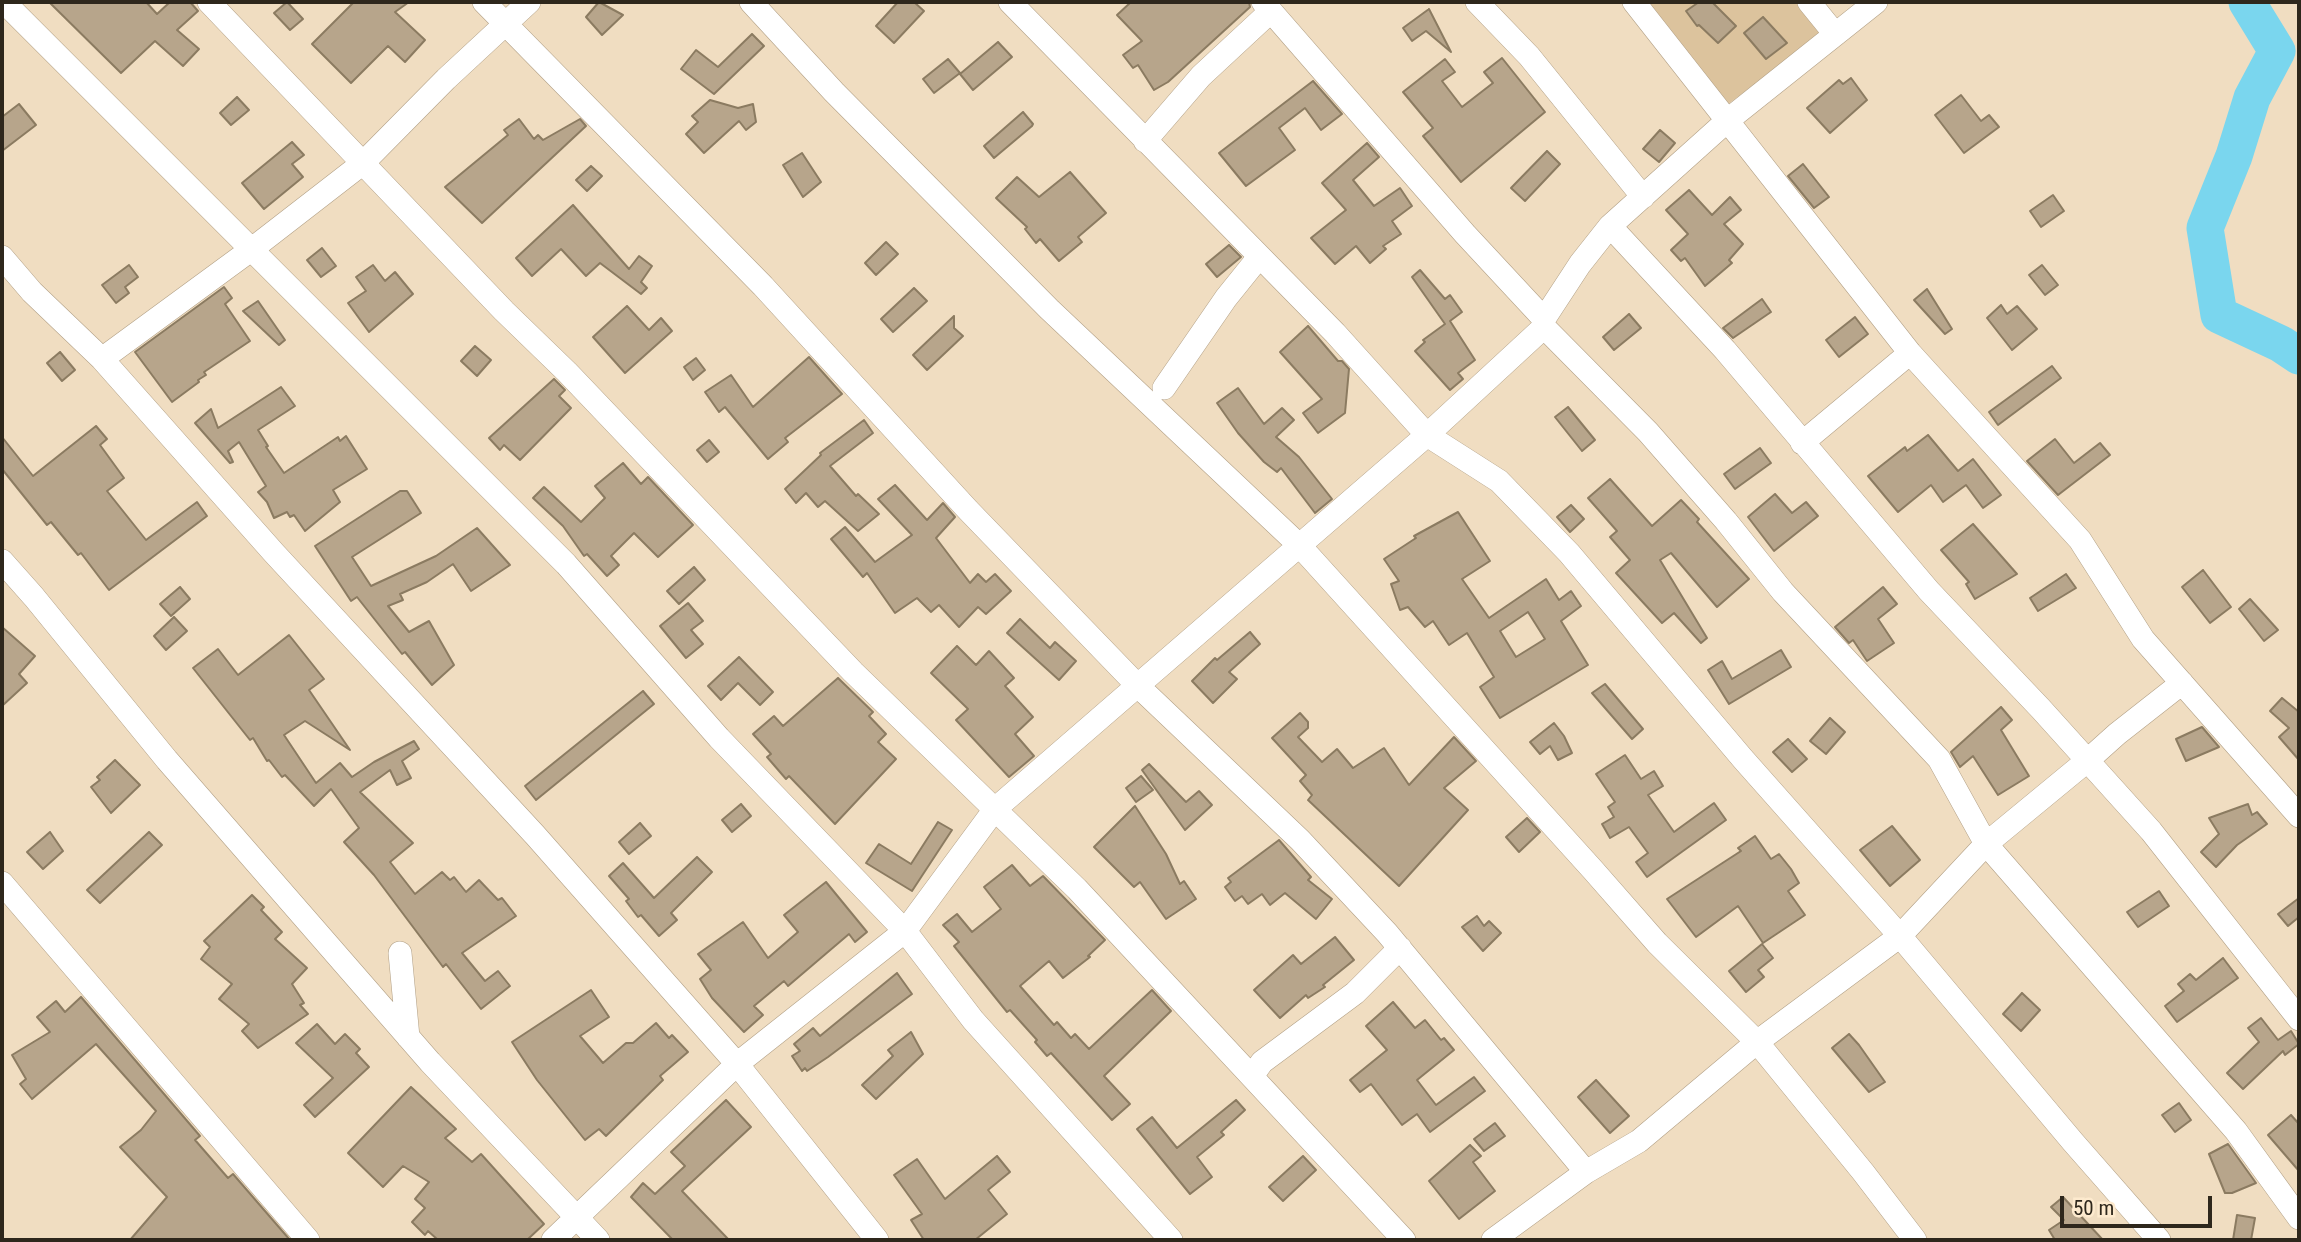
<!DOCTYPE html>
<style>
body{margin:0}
#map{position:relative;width:2301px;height:1242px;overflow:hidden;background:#f0ddc1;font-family:"Roboto Condensed",sans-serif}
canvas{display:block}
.frame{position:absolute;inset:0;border:4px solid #2e271c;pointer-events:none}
.scale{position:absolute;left:2060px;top:1196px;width:152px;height:32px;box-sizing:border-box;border:4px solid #2e271c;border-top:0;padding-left:9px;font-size:21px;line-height:24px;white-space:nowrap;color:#2e271c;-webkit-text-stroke:5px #fdeace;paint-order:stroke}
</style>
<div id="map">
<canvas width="2301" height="1242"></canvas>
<div class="frame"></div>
<div class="scale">50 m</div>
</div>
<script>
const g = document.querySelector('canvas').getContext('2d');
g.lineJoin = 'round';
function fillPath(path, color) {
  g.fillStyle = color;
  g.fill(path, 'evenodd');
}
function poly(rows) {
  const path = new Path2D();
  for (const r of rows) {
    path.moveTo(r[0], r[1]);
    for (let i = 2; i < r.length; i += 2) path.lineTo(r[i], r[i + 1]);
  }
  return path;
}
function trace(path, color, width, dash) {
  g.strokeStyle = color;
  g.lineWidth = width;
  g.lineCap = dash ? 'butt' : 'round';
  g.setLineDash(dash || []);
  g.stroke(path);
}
fillPath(poly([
 [1643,2,1795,2,1822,34,1728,104]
]), '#dcc39d');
trace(poly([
 [2247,2,2277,51,2252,98,2234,156,2205,228,2219,315,2281,344,2299,356]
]), '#7ad6ee', 37);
const building = poly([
 [49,2,146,2,157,14,170,2,190,2,198,11,177,30,199,49,183,66,155,41,121,73,49,2],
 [287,2,303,19,290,30,274,13,287,2],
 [354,2,409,2,395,12,425,40,405,62,388,46,351,83,312,44,354,2],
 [599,2,623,15,602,35,586,17,599,2],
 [898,2,914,2,924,11,894,43,876,26,898,2],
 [1131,2,1249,2,1250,7,1168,82,1154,90,1138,65,1133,68,1123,55,1142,41,1117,15,1131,2],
 [1699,2,1712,2,1736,26,1718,43,1699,25,1697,26,1686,11,1699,2],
 [1429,9,1451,52,1426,31,1412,41,1403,28,1429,9],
 [1763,17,1787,43,1766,59,1744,33,1763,17],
 [752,34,764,46,714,94,681,69,696,50,718,67,752,34],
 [998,42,1012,57,973,90,960,74,998,42],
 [1502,58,1545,112,1461,182,1423,136,1433,128,1403,92,1445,59,1455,72,1442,81,1462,107,1493,83,1484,72,1502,58],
 [948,59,960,73,934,93,923,79,948,59],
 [1851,78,1867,100,1830,133,1807,108,1839,80,1843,84,1851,78],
 [1313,81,1342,114,1321,130,1305,108,1279,128,1295,150,1246,186,1219,153,1313,81],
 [1961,95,1981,121,1989,115,1999,127,1964,153,1935,115,1961,95],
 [237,97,249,110,231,125,220,113,237,97],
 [710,100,738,108,753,104,756,122,746,130,739,121,704,153,686,134,698,122,692,116,710,100],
 [19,104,36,125,2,151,2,117,19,104],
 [1023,112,1033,124,1032,126,994,158,984,146,1023,112],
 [519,119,534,139,538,135,543,140,580,119,586,126,482,223,445,187,508,135,504,130,519,119],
 [1660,130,1675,143,1659,162,1643,149,1660,130],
 [292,142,304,155,292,164,303,177,264,209,242,183,292,142],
 [1367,143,1379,157,1353,180,1374,206,1400,188,1412,206,1392,221,1401,234,1383,246,1386,249,1370,263,1356,246,1335,264,1311,238,1346,210,1322,183,1367,143],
 [1547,151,1560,164,1525,201,1511,188,1547,151],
 [802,153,821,182,803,197,783,165,802,153],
 [1803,164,1829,197,1814,208,1788,176,1803,164],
 [591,166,602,176,587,191,576,180,591,166],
 [1070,172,1106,213,1078,237,1082,242,1059,261,1040,239,1036,243,1025,229,1027,227,996,198,1017,177,1039,197,1070,172],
 [1689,190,1712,215,1730,197,1741,210,1724,224,1743,244,1729,260,1732,263,1705,286,1685,258,1681,261,1671,250,1688,234,1666,210,1689,190],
 [2053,195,2064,211,2041,227,2030,211,2053,195],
 [573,205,629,269,639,256,652,266,641,282,647,288,641,294,600,263,586,276,561,249,532,276,516,258,573,205],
 [886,242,898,254,876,275,865,263,886,242],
 [1229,245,1241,257,1217,277,1206,264,1229,245],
 [322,248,336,266,321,277,307,260,322,248],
 [129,265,138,277,125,287,129,293,116,303,102,285,129,265],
 [373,265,385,281,395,272,413,294,369,332,348,303,366,291,356,277,373,265],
 [2042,265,2058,285,2045,295,2029,275,2042,265],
 [1420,270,1445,299,1450,295,1462,312,1450,321,1475,360,1458,373,1463,379,1450,390,1415,351,1425,342,1423,340,1445,324,1412,277,1420,270],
 [224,287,232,298,225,304,250,341,204,372,206,375,198,380,199,382,172,402,135,352,224,287],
 [914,288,927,301,893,332,881,319,914,288],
 [1927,289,1952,329,1945,334,1914,300,1927,289],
 [1762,299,1771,312,1733,338,1723,328,1762,299],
 [258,301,285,340,279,345,243,311,258,301],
 [2001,305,2007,314,2017,306,2037,329,2012,350,1987,318,2001,305],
 [627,306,649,330,661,318,672,331,625,373,593,337,627,306],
 [1629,314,1641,328,1614,350,1603,337,1629,314],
 [954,316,954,328,963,336,927,370,913,355,954,316],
 [1855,317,1868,334,1839,357,1826,340,1855,317],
 [1308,326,1338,361,1342,361,1349,369,1345,413,1318,433,1303,413,1322,399,1280,352,1308,326],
 [475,346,491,360,477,376,461,361,475,346],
 [60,352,75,370,62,381,47,363,60,352],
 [809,357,842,394,785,438,788,442,768,459,725,407,719,412,705,392,731,375,753,407,809,357],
 [696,358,705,370,693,380,684,367,696,358],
 [2052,366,2061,378,1998,425,1989,412,2052,366],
 [554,379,565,390,559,396,571,408,520,460,504,445,500,450,489,438,554,379],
 [281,387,295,406,258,430,268,446,266,447,284,473,338,437,340,441,346,436,367,469,333,490,340,502,305,531,294,515,290,517,287,512,274,518,267,502,258,492,266,486,239,442,228,451,233,462,230,463,195,423,211,409,218,428,281,387],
 [1238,388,1264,424,1282,408,1294,420,1276,437,1299,457,1332,499,1315,513,1281,468,1277,472,1264,462,1238,433,1217,403,1238,388],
 [1568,407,1595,440,1582,451,1555,417,1568,407],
 [864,420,873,433,830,466,856,496,858,494,879,514,858,531,825,501,818,507,806,493,796,503,785,489,821,455,820,453,864,420],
 [96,426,107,439,100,445,124,478,107,491,146,540,197,502,207,516,109,590,81,553,78,555,51,522,47,525,2,469,2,437,33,476,96,426],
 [1928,435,1958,471,1973,459,2001,495,1983,508,1966,485,1943,502,1931,485,1898,512,1868,476,1905,447,1907,451,1928,435],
 [2055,439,2074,463,2100,443,2110,455,2058,495,2027,461,2055,439],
 [709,440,719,452,707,462,697,450,709,440],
 [1760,448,1771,463,1735,489,1724,474,1760,448],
 [623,463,641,484,648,477,693,525,658,557,634,533,611,556,619,565,607,576,587,554,584,556,563,526,533,498,544,487,581,522,605,498,595,486,623,463],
 [1610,479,1652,526,1681,500,1699,519,1697,522,1749,579,1717,607,1671,553,1660,560,1707,638,1701,643,1674,613,1662,623,1616,573,1630,560,1610,537,1617,531,1588,498,1610,479],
 [895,485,927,520,943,503,955,517,936,538,970,583,978,574,986,582,995,574,1011,591,986,614,978,607,959,627,939,605,931,612,917,598,895,613,867,573,863,577,831,539,845,527,875,562,912,535,878,499,895,485],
 [400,491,407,491,421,513,352,557,371,586,436,556,477,528,510,565,471,591,453,564,427,582,400,594,403,600,388,606,409,632,429,621,454,665,432,685,405,652,402,654,357,597,351,601,315,546,400,491],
 [1775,494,1792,513,1806,502,1818,516,1774,551,1748,517,1775,494],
 [1571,505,1584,519,1570,532,1557,517,1571,505],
 [1458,512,1490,561,1462,579,1489,618,1546,579,1559,600,1571,591,1581,606,1561,621,1588,665,1500,718,1480,687,1494,677,1467,633,1449,645,1433,621,1425,627,1408,607,1400,610,1391,584,1399,581,1384,559,1416,538,1414,536,1458,512],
 [1528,612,1545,639,1516,657,1500,631,1528,612],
 [1973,524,2017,574,1975,599,1966,584,1969,582,1941,550,1973,524],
 [694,567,705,580,679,604,667,591,694,567],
 [2203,570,2231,607,2210,623,2182,587,2203,570],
 [2066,574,2076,588,2038,611,2030,598,2066,574],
 [180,587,190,599,171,616,160,604,180,587],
 [1883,587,1897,604,1878,619,1894,643,1867,661,1853,640,1849,643,1835,627,1883,587],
 [2250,599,2278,630,2264,641,2239,609,2250,599],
 [688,603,703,621,691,630,703,644,686,658,660,626,688,603],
 [174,617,187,631,166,650,154,636,174,617],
 [1020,619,1050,648,1055,642,1076,661,1059,680,1007,633,1020,619],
 [2,627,35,656,19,674,27,683,2,706,2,627],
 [1250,632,1260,644,1229,672,1237,679,1213,703,1192,681,1215,658,1217,660,1250,632],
 [289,635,324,679,309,690,350,750,305,721,284,735,316,783,340,763,352,777,374,762,414,741,419,749,402,761,411,778,397,785,390,770,360,792,413,843,390,862,415,894,442,872,450,880,454,877,466,892,479,880,498,900,502,898,516,916,462,953,485,981,498,971,510,986,481,1009,446,964,443,967,374,875,344,842,359,828,331,789,314,806,285,775,282,777,269,760,267,761,253,738,250,740,193,668,218,649,238,675,289,635],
 [957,646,976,665,989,651,1014,678,1005,686,1033,717,1015,734,1034,756,1009,777,956,720,968,709,931,673,957,646],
 [1781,650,1791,667,1729,704,1708,670,1722,661,1732,679,1781,650],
 [739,657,773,692,760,705,738,683,721,700,708,686,739,657],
 [838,678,873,712,869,716,886,734,878,742,896,759,835,824,789,776,786,779,767,757,771,754,753,734,774,716,783,726,838,678],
 [1605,684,1643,729,1632,739,1592,693,1605,684],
 [643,691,654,704,536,800,525,786,643,691],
 [2282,698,2299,712,2299,760,2279,737,2289,728,2270,711,2282,698],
 [2001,707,2012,720,2001,730,2029,776,1998,795,1973,756,1960,767,1951,752,2001,707],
 [1300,713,1308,722,1308,728,1298,737,1322,762,1337,749,1353,768,1384,748,1409,785,1454,737,1476,761,1444,788,1468,810,1399,886,1308,800,1312,795,1300,781,1306,775,1272,738,1300,713],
 [1830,718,1845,732,1826,754,1810,741,1830,718],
 [1554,723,1564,736,1572,753,1558,760,1550,746,1540,754,1530,742,1554,723],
 [2202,727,2219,747,2186,761,2176,739,2202,727],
 [1788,739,1807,759,1792,772,1773,752,1788,739],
 [1625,755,1641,779,1654,771,1663,786,1648,795,1674,832,1714,803,1726,820,1647,877,1636,862,1648,853,1629,827,1610,838,1602,824,1614,817,1608,807,1615,802,1596,774,1625,755],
 [115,760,140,785,111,813,91,787,100,780,97,777,115,760],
 [1149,764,1186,802,1199,791,1212,805,1185,830,1142,770,1149,764],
 [1141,776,1153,790,1136,802,1126,788,1141,776],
 [741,804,751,816,732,832,722,820,741,804],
 [2248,804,2252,815,2257,812,2267,824,2237,845,2216,867,2201,852,2219,834,2209,818,2248,804],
 [1135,806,1166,854,1180,884,1184,881,1196,899,1166,919,1140,882,1134,887,1094,847,1135,806],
 [1527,818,1540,832,1519,852,1506,837,1527,818],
 [938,822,952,830,912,891,866,863,879,844,911,864,938,822],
 [640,823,651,836,629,854,619,842,640,823],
 [1892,826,1920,860,1890,886,1860,850,1892,826],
 [50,832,63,851,43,869,27,852,50,832],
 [149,832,162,845,100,903,87,890,149,832],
 [1755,836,1771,859,1779,854,1791,869,1799,883,1788,891,1805,915,1763,943,1738,906,1696,937,1667,899,1741,851,1738,848,1755,836],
 [1279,840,1311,877,1308,880,1332,899,1316,919,1285,893,1270,905,1262,894,1248,904,1242,896,1235,901,1225,887,1231,882,1228,878,1279,840],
 [697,857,712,872,671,913,677,920,659,936,641,915,638,917,626,901,629,899,609,876,623,863,654,898,697,857],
 [1012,865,1030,886,1043,876,1105,940,1088,956,1090,957,1063,978,1049,961,1020,986,1054,1025,1057,1022,1071,1038,1075,1034,1089,1049,1152,990,1171,1011,1104,1076,1130,1104,1112,1120,1051,1053,1047,1056,1035,1042,1037,1040,1010,1010,1007,1012,954,946,959,942,943,925,957,914,972,932,1001,909,984,887,1012,865],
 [826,882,867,932,855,942,849,934,788,986,784,981,754,1006,763,1015,744,1032,712,998,700,979,711,970,698,954,743,922,768,958,798,932,784,915,826,882],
 [2159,891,2169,906,2138,927,2127,912,2159,891],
 [252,895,264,907,261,910,282,932,275,939,307,968,292,984,304,1003,300,1005,308,1014,258,1048,242,1031,249,1024,219,999,232,984,201,959,210,947,204,941,252,895],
 [2299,898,2299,917,2288,926,2278,914,2299,898],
 [1477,916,1484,926,1489,921,1501,933,1483,951,1462,927,1477,916],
 [1335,937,1354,960,1323,985,1325,987,1308,998,1306,995,1280,1018,1254,990,1293,955,1301,964,1335,937],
 [1762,944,1773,958,1758,970,1764,977,1746,992,1729,971,1762,944],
 [2223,958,2238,978,2177,1022,2165,1006,2184,991,2178,984,2190,974,2196,980,2223,958],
 [897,973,912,994,828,1057,807,1071,805,1068,802,1071,792,1056,800,1051,794,1044,813,1028,820,1036,897,973],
 [591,990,609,1017,580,1036,603,1063,626,1043,633,1043,656,1023,669,1038,672,1035,688,1052,660,1076,663,1080,606,1136,599,1129,585,1140,537,1080,512,1042,591,990],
 [2022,993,2040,1010,2021,1031,2003,1014,2022,993],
 [81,997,200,1136,195,1140,228,1178,233,1174,290,1240,130,1240,167,1197,120,1147,141,1130,156,1111,96,1044,32,1099,20,1084,26,1079,12,1055,50,1032,37,1017,56,1001,65,1012,81,997],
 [1393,1002,1415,1028,1425,1020,1441,1040,1444,1038,1454,1050,1417,1080,1436,1105,1474,1077,1485,1091,1430,1132,1417,1114,1402,1125,1371,1084,1360,1092,1350,1080,1387,1050,1366,1026,1393,1002],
 [2261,1018,2278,1040,2291,1031,2299,1044,2285,1055,2283,1051,2243,1089,2227,1073,2259,1042,2248,1028,2261,1018],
 [317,1024,335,1044,345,1034,360,1049,356,1053,369,1067,315,1117,304,1105,333,1078,296,1043,317,1024],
 [911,1032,923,1054,876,1099,862,1085,893,1056,888,1050,911,1032],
 [1849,1034,1859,1045,1885,1082,1869,1092,1832,1048,1849,1034],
 [1596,1080,1629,1116,1610,1133,1578,1097,1596,1080],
 [411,1087,456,1129,445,1138,472,1162,481,1154,544,1224,527,1240,438,1240,428,1231,425,1235,412,1222,425,1208,415,1199,429,1182,403,1166,383,1187,348,1153,411,1087],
 [726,1100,751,1127,682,1191,729,1240,673,1240,631,1197,643,1183,655,1194,685,1166,671,1152,726,1100],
 [1236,1100,1245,1110,1221,1132,1224,1135,1197,1157,1212,1177,1190,1194,1137,1129,1152,1117,1177,1148,1236,1100],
 [2179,1103,2191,1120,2175,1132,2162,1115,2179,1103],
 [2291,1115,2299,1124,2299,1171,2268,1135,2291,1115],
 [1495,1123,1505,1136,1484,1151,1474,1139,1495,1123],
 [2228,1144,2256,1183,2232,1193,2225,1193,2209,1154,2228,1144],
 [1470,1145,1481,1156,1473,1162,1495,1191,1459,1219,1429,1181,1470,1145],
 [997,1156,1010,1172,988,1190,1007,1214,975,1240,924,1240,911,1220,922,1214,894,1175,917,1159,945,1199,997,1156],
 [1303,1156,1316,1170,1283,1201,1269,1187,1303,1156],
 [2063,1197,2103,1240,2055,1240,2049,1230,2064,1220,2051,1207,2063,1197],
 [2237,1215,2255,1218,2251,1240,2233,1240,2237,1215]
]);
fillPath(building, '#b7a58b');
trace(building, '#8b7b61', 2);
const street = poly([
 [4,2,566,564,719,738,905,931,973,1020,1171,1240],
 [209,2,504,311,567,372,853,672,1077,889,1404,1240],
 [484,2,763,286,968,510,1137,685,1300,840,1387,933,1586,1172],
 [751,2,834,92,1049,309,1300,546,1593,870,1657,943,1757,1042,1863,1172,1915,1240],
 [1010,2,1335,333,1427,435,1499,481,1569,553,1743,759,1900,936,2073,1142,2159,1240],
 [1263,2,1465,234,1544,319],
 [1477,2,1529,56,1643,197],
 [1634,2,1910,353,2080,540,2143,639,2299,816],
 [1809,2,1835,34],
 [1145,141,1201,76,1271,11],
 [1610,226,1725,350,1929,591,2041,709,2151,831,2299,1019],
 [2,257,32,292,102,359,274,553,535,835,737,1064,877,1240],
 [1544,327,1648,432,1726,521,1783,592,1939,759,1986,844,2236,1131,2299,1218],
 [102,359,252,249,363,163,446,79,529,2],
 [1164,388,1226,298,1259,257],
 [1802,443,1910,353],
 [2,561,34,597,167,760,430,1062,598,1240],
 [2,883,308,1240],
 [400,953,408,1037],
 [1252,1076,1262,1062,1355,993,1400,948],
 [553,1240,737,1064,905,931,995,809,1427,435,1544,327,1544,319,1580,264,1610,226,1728,120,1876,2],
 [1493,1240,1586,1172,1639,1141,1757,1042,1900,936,1986,844,2088,760,2117,734,2182,683]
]);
trace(street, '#b2a086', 24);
trace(street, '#fff', 23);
</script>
